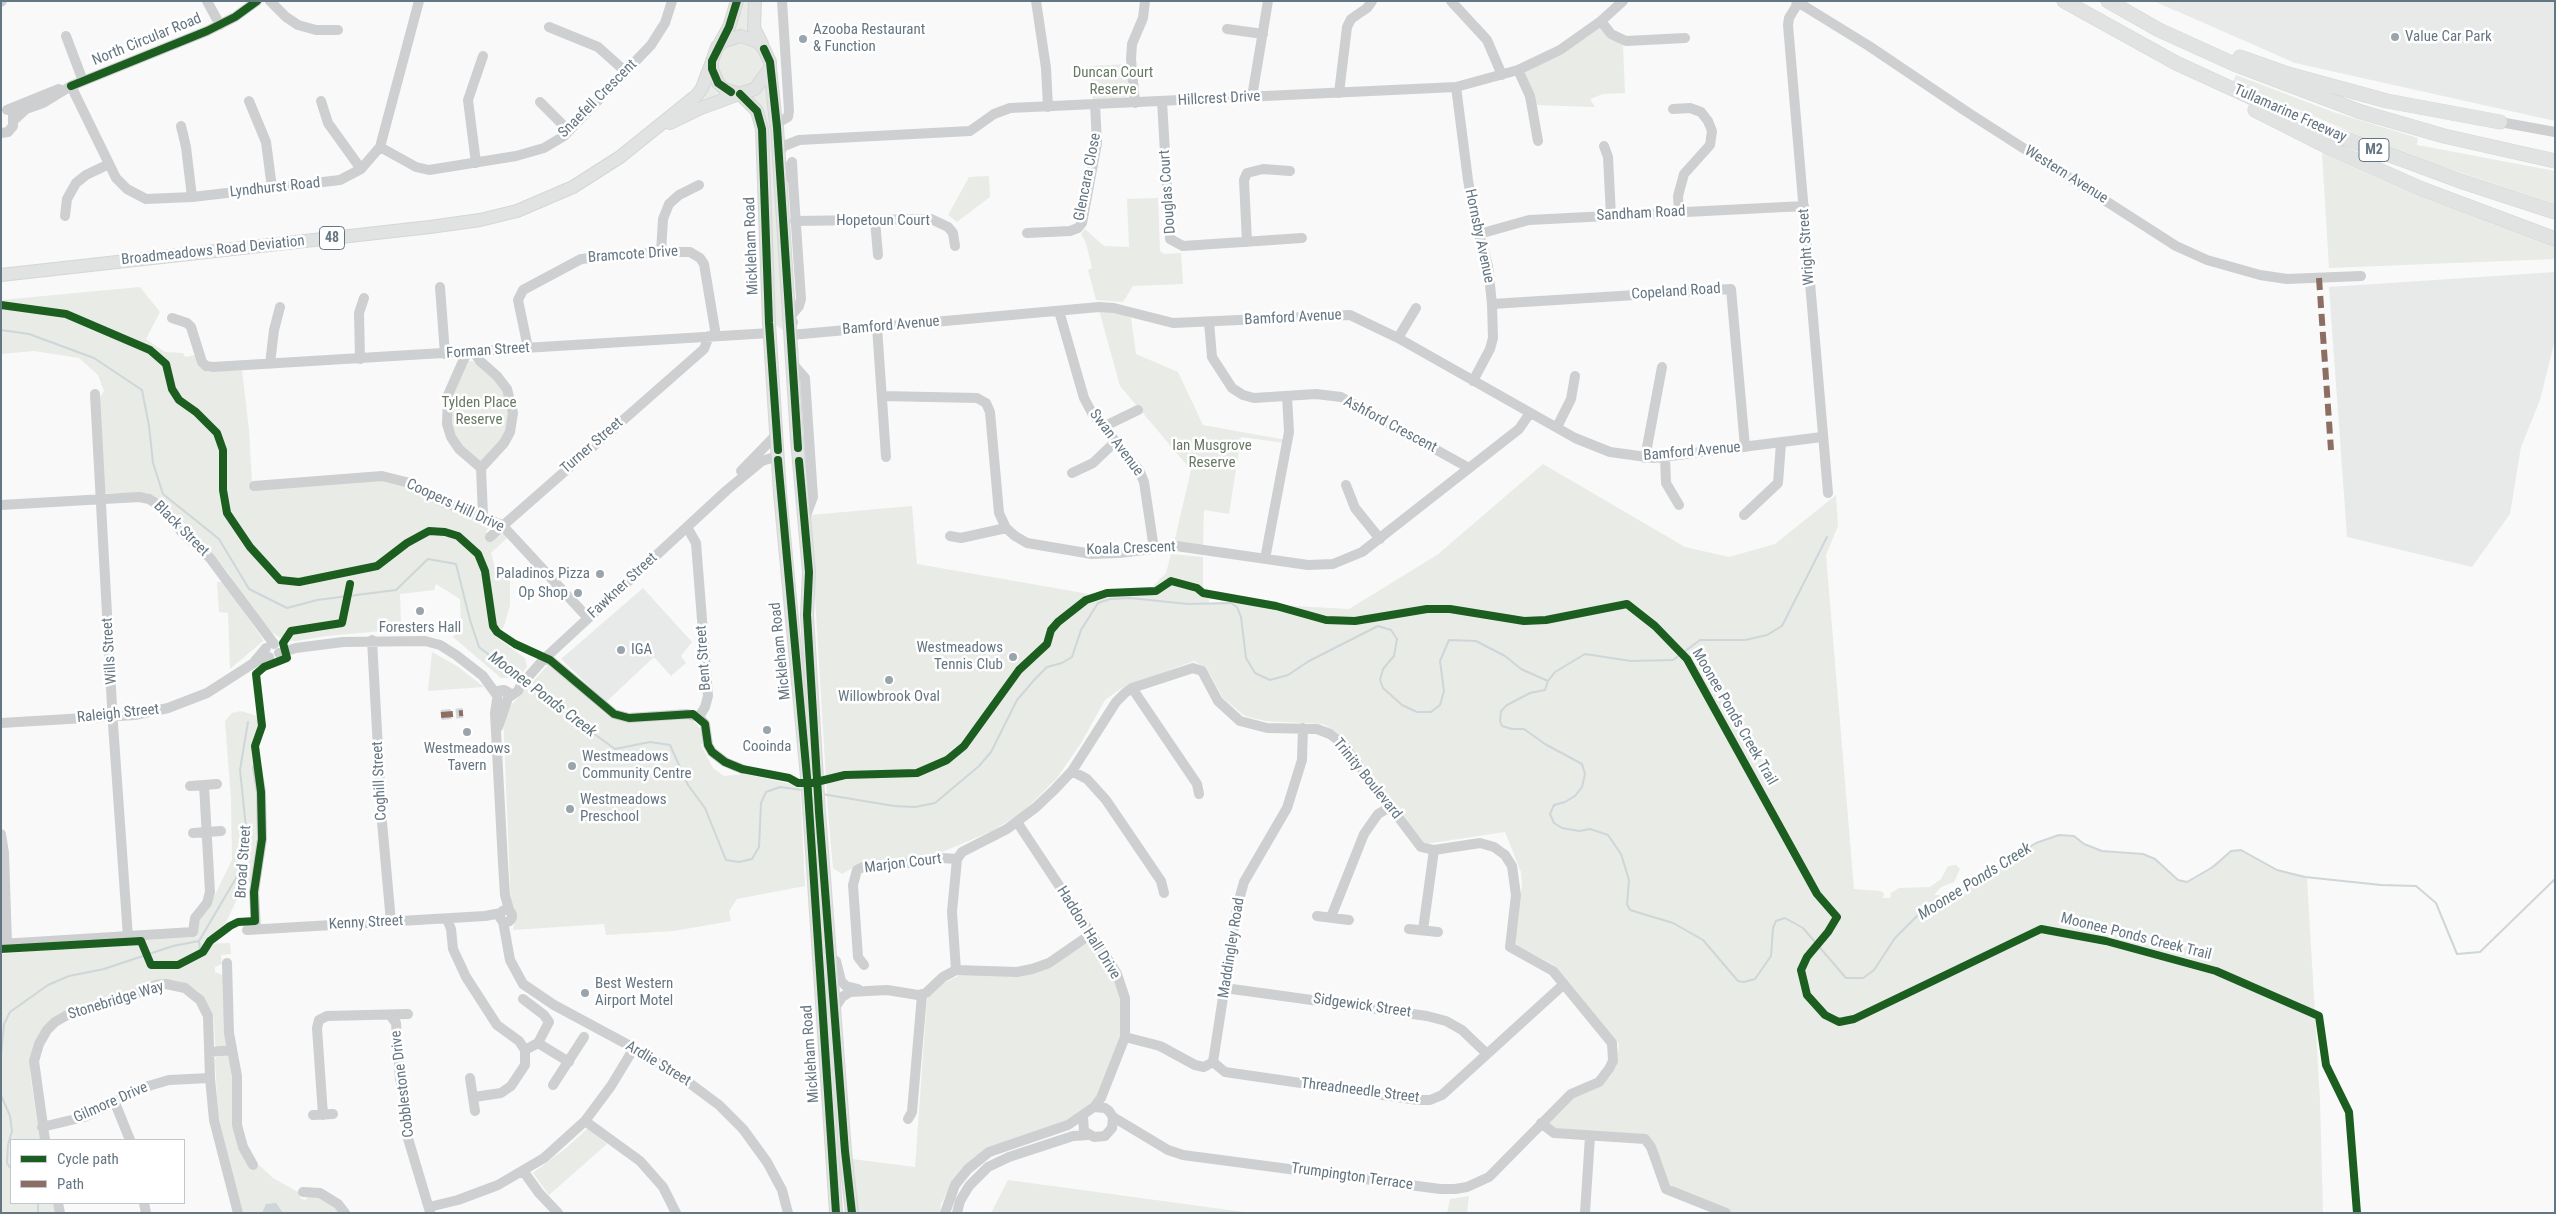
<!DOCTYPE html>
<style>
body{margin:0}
#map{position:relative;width:2556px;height:1214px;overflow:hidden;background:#f9f9f9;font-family:"Roboto Condensed",sans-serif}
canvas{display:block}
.frame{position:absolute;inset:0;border:2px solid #657683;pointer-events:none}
.legend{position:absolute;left:10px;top:1139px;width:175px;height:65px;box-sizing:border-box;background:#fff;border:1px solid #c1c8cd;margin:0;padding:6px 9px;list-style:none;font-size:15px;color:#657683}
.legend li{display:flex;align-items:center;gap:10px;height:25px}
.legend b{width:25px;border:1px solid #c1c8cd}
</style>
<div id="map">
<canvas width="2556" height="1214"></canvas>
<div class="frame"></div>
<ul class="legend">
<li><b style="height:6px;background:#1b5e20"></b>Cycle path</li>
<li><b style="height:6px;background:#8d6e63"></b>Path</li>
</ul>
</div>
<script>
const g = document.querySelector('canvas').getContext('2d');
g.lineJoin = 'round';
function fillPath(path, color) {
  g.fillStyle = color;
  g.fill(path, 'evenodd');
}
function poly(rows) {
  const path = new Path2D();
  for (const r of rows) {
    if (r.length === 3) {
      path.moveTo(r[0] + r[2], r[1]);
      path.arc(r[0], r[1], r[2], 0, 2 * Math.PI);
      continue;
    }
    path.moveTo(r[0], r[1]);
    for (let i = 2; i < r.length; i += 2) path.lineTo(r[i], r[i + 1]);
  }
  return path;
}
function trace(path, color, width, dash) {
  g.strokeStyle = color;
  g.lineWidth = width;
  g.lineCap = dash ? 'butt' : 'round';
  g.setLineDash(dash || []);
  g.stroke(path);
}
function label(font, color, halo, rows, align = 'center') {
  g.font = font + ' "Roboto Condensed",sans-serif';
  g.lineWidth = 5;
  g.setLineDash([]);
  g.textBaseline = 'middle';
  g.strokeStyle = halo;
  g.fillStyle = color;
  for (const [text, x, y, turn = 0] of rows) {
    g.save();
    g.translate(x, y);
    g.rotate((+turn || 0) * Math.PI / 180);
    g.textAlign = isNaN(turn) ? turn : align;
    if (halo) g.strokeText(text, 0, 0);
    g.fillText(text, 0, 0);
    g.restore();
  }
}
fillPath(poly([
 [2154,1,2555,1,2555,121,2295,63],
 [2555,272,2555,340,2540,400,2521,447,2510,514,2472,567,2347,537,2329,287],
 [643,588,692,642,681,656,686,663,671,676,654,657,606,702,561,659]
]), '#e8e9e9');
fillPath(poly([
 [741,1,750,1,752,35,733,35],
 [2154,1,2184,1,2176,11],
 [1601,27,1610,38,1623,45,1625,93,1603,94,1590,99,1595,107,1536,105,1523,72,1561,55],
 [740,65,23],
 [1128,64,1130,91,1126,97,1093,100,1089,66],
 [2236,75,2333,112,2418,138,2417,145,2555,171,2555,204,2396,151,2233,82],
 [710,84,718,95,682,111],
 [762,87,766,87,770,114,784,331,774,323,768,189,751,98,752,94],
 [2322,153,2427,199,2555,246,2555,259,2329,268],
 [989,176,990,197,957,222,948,215,969,177],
 [1158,198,1160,251,1164,254,1181,253,1183,284,1133,286,1123,302,1096,300,1088,270,1092,268,1086,243,1081,234,1085,229,1104,246,1129,247,1127,199],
 [140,287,160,312,146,339,165,352,183,353,185,357,195,355,202,368,208,372,242,370,249,430,252,482,248,486,253,490,384,480,402,484,483,520,489,527,486,532,493,540,504,533,507,538,491,553,495,568,500,568,510,579,510,605,504,626,496,637,525,658,527,667,518,678,501,678,453,637,461,624,460,599,436,584,434,590,400,594,401,622,393,630,326,636,296,641,284,640,271,632,259,619,227,571,172,512,147,493,104,493,99,399,104,391,98,375,79,358,34,351,1,354,1,300],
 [1099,310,1113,311,1131,318,1136,354,1178,372,1203,425,1286,440,1285,443,1241,437,1229,514,1204,510,1203,546,1174,543,1191,470,1120,386],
 [468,361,473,361,495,377,508,399,508,430,483,463,463,449,452,432,449,404,457,378],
 [1543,464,1685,547,1729,557,1775,544,1836,495,1838,526,1826,555,1854,889,1880,891,1884,893,1883,898,1890,898,1891,893,1899,888,1930,887,1941,879,1948,866,1956,865,1960,869,1954,882,1941,887,1934,895,1947,895,1968,886,1969,882,2036,843,2059,835,2074,836,2084,844,2102,851,2143,854,2155,859,2179,880,2187,882,2196,878,2231,851,2241,850,2277,870,2307,878,2320,1100,2323,1213,1729,1213,1672,1190,1654,1143,1551,1128,1549,1121,1578,1094,1595,1087,1610,1077,1617,1065,1619,1044,1554,965,1517,946,1513,939,1522,886,1521,872,1505,832,1425,844,1349,743,1338,733,1323,724,1265,721,1245,716,1223,698,1207,669,1194,661,1122,688,1105,700,1081,743,1057,778,1023,812,992,831,935,855,861,863,842,874,833,868,828,812,810,515,912,506,917,564,1089,594,1128,588,1152,587,1166,573,1171,554,1203,557,1203,590,1209,599,1209,604,1237,603,1349,609,1437,555],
 [217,582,223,582,262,638,263,641,230,669,228,613,219,612],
 [432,652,457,666,484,687,428,691],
 [549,664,607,715,617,719,692,719,701,730,703,742,701,745,713,768,724,776,745,774,800,786,805,886,737,899,729,911,731,921,674,931,606,935,604,924,513,930,516,917,511,906,503,714],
 [241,711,260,717,261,727,252,753,259,792,259,840,251,882,242,889,225,924,202,944,230,943,231,954,221,955,222,964,215,967,215,972,223,975,227,1045,217,1047,215,1045,214,1019,204,998,197,990,185,983,173,980,162,980,114,999,74,1007,62,1013,30,1059,30,1073,40,1140,11,1140,11,1203,53,1203,55,1213,1,1213,1,954,147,940,197,937,200,919,209,907,232,860,231,799,225,721,232,713],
 [1090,939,1113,976,1121,999,1121,1037,1111,1067,1097,1096,1091,1103,1066,1124,1007,1143,952,1183,941,1204,940,1213,857,1213,852,1159,915,1167,927,999,944,983,958,976,972,973,1008,976],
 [226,1055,232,1059,238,1147,251,1171,259,1165,273,1178,300,1193,300,1198,305,1200,312,1193,332,1204,340,1213,243,1213,218,1115,215,1060,216,1057],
 [588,1128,607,1144,549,1195,533,1173,566,1148],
 [1008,1180,1251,1213,991,1213],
 [1469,1196,1467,1213,1447,1213,1450,1199]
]), '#e8ebe6');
fillPath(poly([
 [276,1203,283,1213,262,1213,266,1204]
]), '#ced6d9');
trace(poly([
 [1,330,29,334,94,358,142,390,149,426,153,463,163,494,219,539,249,589,287,608,317,600,396,590,428,559,456,564,470,620,479,647,521,680],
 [1548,681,1555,672,1585,654,1631,661,1673,660,1700,640,1745,640,1767,635,1782,626,1827,537],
 [527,685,615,749,650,742,670,745,688,785,705,808,726,860,739,862,752,859,759,847,761,803,766,792,780,787,802,790],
 [822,794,894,806,915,807,935,803,979,766,991,752,1017,700,1035,679,1047,667,1062,663,1072,657,1081,630,1098,603,1110,599,1130,598,1188,604,1231,603,1237,607,1241,617,1246,658,1255,673,1270,680,1288,675,1309,661,1378,626,1391,630,1397,639,1394,656,1383,669,1380,680,1383,688,1402,705,1417,712,1431,712,1440,705,1444,691,1440,661,1449,640,1476,641,1505,656,1521,669,1548,681,1545,690,1530,693,1507,705,1501,711,1500,721,1502,726,1512,729,1524,729,1545,744,1582,764,1585,774,1582,787,1575,796,1565,802,1554,805,1550,814,1554,823,1562,828,1579,831,1590,829,1608,835,1621,854,1629,880,1627,904,1630,910,1673,923,1703,940,1738,981,1744,982,1755,979,1771,956,1773,928,1776,921,1785,918,1803,928,1846,978,1863,978,1874,970,1895,938,1918,915,1947,895,1968,886,1969,882,2036,843,2059,835,2074,836,2084,844,2102,851,2143,854,2155,859,2178,880,2187,882,2213,867,2231,851,2241,850,2277,870,2305,877,2381,885,2416,886,2436,903,2457,954,2480,952,2555,879],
 [199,942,200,949],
 [1,1055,4,1024,10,1012,48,985,69,976,104,969,173,946,199,941,242,868,248,847,240,770,248,722],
 [1,1095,10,1116,12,1131,8,1145,7,1163,11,1169],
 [38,1213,38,1203]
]), '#ced6d9', 2);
trace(poly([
 [441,715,463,713]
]), '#d4d8dc', 10, [10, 5]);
const major = poly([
 [755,1,754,28,762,44],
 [720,43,729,27,737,1],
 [770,68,755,89,739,94,724,89,718,83,712,69,712,61,717,47,724,41,741,36,758,42,764,49,770,62,770,68,776,124,777,127,797,439,809,572,807,615,819,812,845,1151,852,1213],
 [740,94,757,111,762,129,769,323,780,493,807,777,836,1213],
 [670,123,701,108,739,94],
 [1,275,430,227,480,220,517,211,573,187,620,157,697,95,702,88,711,64]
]);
const highway = poly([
 [2064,1,2176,63,2322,130,2460,181,2555,212],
 [2108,1,2159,30,2234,64,2361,112,2444,136,2555,161],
 [2240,57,2288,74,2387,101,2500,122],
 [2255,110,2332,149,2422,189,2555,239]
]);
trace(major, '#d5d6d7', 14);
trace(highway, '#d5d6d6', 15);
trace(poly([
 [207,1,220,25],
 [270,1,286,17,298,25,316,30,338,30],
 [1036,1,1046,68,1048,107],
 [1451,1,1487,40,1502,75],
 [1796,1,1869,46,1967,112,2176,246,2207,260,2260,275,2287,279,2361,276],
 [1,2,2,1],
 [1798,3,1789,18,1788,25,1828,493],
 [1601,21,1611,34,1626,41,1685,38],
 [549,27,598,47,626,72],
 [1227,29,1263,34],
 [66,36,83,81],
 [1518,70,1530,96,1538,141],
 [71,86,116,178,127,189,146,199,192,197,340,180,361,169,380,147,419,1],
 [1456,87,1468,180,1475,220,1488,266,1492,304,1493,338,1490,349,1473,381],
 [1339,93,1347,27,1351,19,1367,8,1372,1],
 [1252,97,1268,1],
 [249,101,266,142,272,188],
 [321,101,328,123,361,169],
 [1162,101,1170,239,1183,246,1302,238],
 [540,102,569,131],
 [1135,103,1131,59,1132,44,1143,18,1145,1],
 [1673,109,1690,108,1701,112,1708,121,1712,131,1710,145,1684,174,1678,196,1679,212],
 [7,110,59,89],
 [14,120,26,109,43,103,71,86,207,31,235,17,257,1],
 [2500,122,2555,132],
 [776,124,788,117,789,111,782,1],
 [181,126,186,147,192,197],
 [1,133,8,132,13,126,13,115],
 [1604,146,1608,157,1611,216],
 [380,147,416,167,429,170,516,156,544,148,564,136,651,45,665,23,672,1],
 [779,152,784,146,799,140,970,131,994,114,1010,108,1456,87,1518,70,1560,50,1601,21,1623,1],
 [780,161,793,181,801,299,799,306,790,317,793,322],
 [792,162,793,180],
 [476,163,468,100,483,56],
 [65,216,67,199,76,183,86,175,109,164],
 [875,220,878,255],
 [795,221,931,219,948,227,953,233,955,246],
 [1027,233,1070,231,1078,228,1082,223,1097,143,1095,104],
 [1479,234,1529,220,1804,206],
 [1247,242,1244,180,1247,173,1263,169,1290,171],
 [661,252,663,219,669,204,679,195,699,185],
 [440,287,445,354],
 [1492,304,1731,289,1745,447],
 [1059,311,1084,398,1092,413,1139,470,1144,482,1154,549],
 [172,318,187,323,191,327,202,362,206,366,213,367,770,333],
 [1209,322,1212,357,1232,388,1243,395,1254,398,1316,394,1341,397,1469,468],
 [877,327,886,457],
 [791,335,1099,307,1114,308,1173,323,1350,315,1398,338,1575,438,1610,452,1654,458,1822,437],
 [1398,338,1416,308],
 [528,348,518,300,523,290,581,259,661,252,690,252,700,258,704,264,716,336],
 [467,352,448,395,447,424,451,437,459,449,481,468],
 [474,352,480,361,497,376,507,389,513,413,510,432,504,443,481,468],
 [360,359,359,313,364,298],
 [792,363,805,378,813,497,805,518],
 [270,364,274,330,280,307],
 [95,394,113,724,128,937],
 [882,396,977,398,986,403,990,412,999,513,1006,528,1015,536,1027,543,1092,554,1119,553,1176,546,1308,565,1333,564,1362,552,1519,429,1530,413],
 [1103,427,1138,410],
 [1557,427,1571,399,1575,376],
 [1665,457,1666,483,1679,505],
 [1645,458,1662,367],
 [481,468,483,516],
 [741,471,777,434],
 [1072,473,1093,463,1115,442],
 [1346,485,1355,508,1380,539],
 [254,486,382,476,410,483,441,501,502,525,588,618],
 [1,505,139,497,149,499,157,504,181,531,210,558,274,644],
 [1744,515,1778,483,1781,443],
 [687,527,696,543,708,696,705,707,699,717],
 [950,536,961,538,1006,528],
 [490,537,704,349,709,336],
 [1265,559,1289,432,1287,396],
 [372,640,382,822,391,922],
 [279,653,296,648,343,642,425,641,440,645,456,655,483,676,496,694],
 [544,659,550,660,614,714,629,718,687,714,699,717,705,724,708,745,712,752,725,762,742,769],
 [255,661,266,648],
 [1132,688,1197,784,1199,794],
 [508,698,518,691,521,685,544,659,727,490,762,461,778,456],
 [497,700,495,713,503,863,505,895,509,910],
 [497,700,498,691,504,690,508,692,508,698,498,727],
 [1,723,135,715,168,708,207,693,260,659,269,657],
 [1072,771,1087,779,1106,800,1161,881,1164,893],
 [190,786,204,785],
 [1017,822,1105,955,1117,974,1125,998,1125,1037,1101,1098,1094,1107],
 [193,833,221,831],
 [1,834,4,853,7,944],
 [506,916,6],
 [1317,916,1349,920],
 [1331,917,1364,834,1378,814,1390,807],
 [447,919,451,929,453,949,466,977,497,1025,519,1041,525,1050,525,1065,511,1086,501,1093,474,1097],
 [503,921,510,960,523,984,554,1005,634,1048,684,1079,719,1105,743,1129,767,1162,782,1190,788,1213],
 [256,929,254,892,262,839,261,792,257,768],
 [1409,929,1438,932],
 [247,930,485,916,501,913],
 [1423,930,1434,850],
 [1,944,193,932,195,918,207,903,210,892,204,785,217,784],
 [836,961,841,981,846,986,858,989],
 [227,963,229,1033,237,1076,237,1125,243,1147,253,1165],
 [864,965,858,957,853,885,857,870,865,866,895,865,942,858,957,859],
 [956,970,952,912,957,859,962,852,1007,829,1035,808,1055,789,1072,771,1116,702,1125,693,1132,688,1193,668,1202,671,1218,701,1240,721,1267,728,1317,729,1330,734,1342,743,1421,847,1434,850,1480,843,1494,847,1505,855,1512,866,1516,895,1510,947,1553,971,1612,1043,1613,1061,1609,1069,1599,1082,1571,1094,1489,1177,1467,1187,1455,1189,1440,1189,1183,1155,1168,1150,1113,1117],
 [1225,988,1427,1016,1446,1021,1462,1030,1486,1053],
 [523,999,544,1015,549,1022,538,1043,525,1050],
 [834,1009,842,997,850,992,887,990,918,995,926,993,943,977,956,970,1017,972,1032,969,1049,963,1091,934],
 [390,1015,396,1023,400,1079,407,1110,407,1135,430,1212],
 [1125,1037,1160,1046,1195,1065,1204,1067,1213,1062],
 [538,1043,569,1062],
 [210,1052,232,1050],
 [1213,1062,1225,1072,1418,1100,1430,1100,1442,1095,1564,984],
 [1213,1062,1237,907,1244,882,1287,808,1302,760,1303,728],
 [470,1078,475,1111],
 [553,1085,584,1037],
 [115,1103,130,1140],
 [313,1115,333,1114],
 [323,1115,317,1028,319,1020,327,1016,408,1014],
 [908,1119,912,1112,922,995],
 [585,1121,640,1161,663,1187,676,1213],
 [1541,1123,1554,1133,1645,1139,1651,1147,1666,1189,1726,1213],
 [42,1127,84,1117,145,1087,169,1080,210,1078],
 [45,1140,34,1061,39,1044,47,1030,55,1022,71,1013,117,1002,156,985,166,984,185,988,200,1000,208,1016,210,1078,214,1120,238,1213],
 [524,1172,539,1193,558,1213],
 [303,1192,320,1193,338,1204,345,1213],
 [58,1203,60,1213],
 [144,1203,146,1213],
 [429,1207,458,1200,498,1185,544,1158,585,1121,611,1086,634,1048],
 [945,1213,955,1185,968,1169,989,1152,1068,1125,1094,1107,1105,1108,1109,1111,1113,1117,1112,1128,1105,1136,1094,1137,1084,1131,1083,1116],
 [957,1213,960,1201,969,1186,988,1167,1009,1157,1073,1136,1088,1135],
 [1585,1213,1590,1136]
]), '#cecfd0', 10);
trace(major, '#e1e2e2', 12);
trace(highway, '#e1e2e2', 14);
trace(poly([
 [2319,278,2331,450],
 [441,715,463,713]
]), '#8d6e63', 6, [12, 6]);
trace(poly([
 [764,49,770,62,777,127,798,448],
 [71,86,207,31,235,17,257,1],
 [731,92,718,83,712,69,712,61,729,27,737,1],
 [740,94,757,111,762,129,769,323,778,450],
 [1,305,66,314,150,350,166,364,172,389,179,400,196,412,217,433,223,450,223,490,227,513,250,547,280,580,299,582,377,566,407,543,429,531,445,532,458,536,478,554,485,571,493,626,497,632,515,644,550,660,614,714,629,718,693,714,705,724,708,745,712,752,725,762,742,769,789,778,798,783,812,783,845,775,917,773,947,760,964,746,1019,670,1047,644,1051,630,1058,622,1086,600,1107,593,1156,591,1171,581,1197,588,1203,593,1276,606,1326,620,1355,621,1427,609,1450,609,1524,621,1546,620,1627,604,1655,626,1687,659,1817,894,1837,917,1828,932,1807,957,1801,970,1807,995,1825,1015,1839,1022,1854,1019,2041,929,2106,941,2216,971,2319,1016,2326,1065,2349,1112,2357,1213],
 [778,460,807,777,836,1213],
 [799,461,809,572,807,615,819,812,845,1151,852,1213],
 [1,949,141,941,151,965,178,965,203,952,210,941,230,926,238,922,255,921,254,892,262,839,261,792,255,746,262,726,256,674,264,667,287,658,283,643,291,631,342,623,350,584]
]), '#1b5e20', 8);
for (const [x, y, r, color] of [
 [2395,37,5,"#99a4ac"],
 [803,39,5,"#99a4ac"],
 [600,574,5,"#99a4ac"],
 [578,593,5,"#99a4ac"],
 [420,611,5,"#99a4ac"],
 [621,650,5,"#99a4ac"],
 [1013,657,5,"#99a4ac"],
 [889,680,5,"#99a4ac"],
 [767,730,5,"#99a4ac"],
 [467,732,5,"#99a4ac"],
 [572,766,5,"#99a4ac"],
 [570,809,5,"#99a4ac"],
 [585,993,5,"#99a4ac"]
]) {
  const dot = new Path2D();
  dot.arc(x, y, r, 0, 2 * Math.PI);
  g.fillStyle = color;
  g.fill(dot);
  trace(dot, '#fff', 2);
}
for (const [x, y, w] of [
 [2374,150,30],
 [332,238,25]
]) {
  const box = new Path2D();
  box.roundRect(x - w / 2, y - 11.5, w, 23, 4);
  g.fillStyle = '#fff';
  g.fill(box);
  trace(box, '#657683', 1);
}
label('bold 14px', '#657683', null, [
 ["M2",2374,150],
 ["48",332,238]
]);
label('15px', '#657683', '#fff', [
 ["Azooba Restaurant",813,30],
 ["& Function",813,47],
 ["Value Car Park",2405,37],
 ["Paladinos Pizza",590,574,"right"],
 ["Op Shop",568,593,"right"],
 ["Foresters Hall",420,628,"center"],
 ["Westmeadows",1003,648,"right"],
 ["Tennis Club",1003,665,"right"],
 ["IGA",631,650],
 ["Willowbrook Oval",889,697,"center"],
 ["Cooinda",767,747,"center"],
 ["Westmeadows",467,749,"center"],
 ["Tavern",467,766,"center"],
 ["Westmeadows",582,757],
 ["Community Centre",582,774],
 ["Westmeadows",580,800],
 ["Preschool",580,817],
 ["Best Western",595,984],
 ["Airport Motel",595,1001]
], 'left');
label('15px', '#657683', '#fff', [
 ["North Circular Road",147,40,-22],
 ["Snaefell Crescent",598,99,-45],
 ["Hillcrest Drive",1219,99,-3],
 ["Tullamarine Freeway",2290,114,24],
 ["Western Avenue",2066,175,32],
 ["Glencara Close",1088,177,-79],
 ["Lyndhurst Road",275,188,-6],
 ["Douglas Court",1168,192,-94],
 ["Sandham Road",1641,214,-3],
 ["Hopetoun Court",883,221],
 ["Hornsby Avenue",1479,236,78],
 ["Mickleham Road",752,246,-92],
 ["Wright Street",1807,247,-94],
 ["Broadmeadows Road Deviation",213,251,-6],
 ["Bramcote Drive",633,255,-4],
 ["Copeland Road",1676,292,-4],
 ["Bamford Avenue",1293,318,-3],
 ["Bamford Avenue",891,326,-5],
 ["Forman Street",488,351,-4],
 ["Ashford Crescent",1390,425,28],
 ["Swan Avenue",1116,443,53],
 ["Turner Street",592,446,-41],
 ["Bamford Avenue",1692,452,-5],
 ["Coopers Hill Drive",455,506,25],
 ["Black Street",181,529,45],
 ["Koala Crescent",1131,549,-2],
 ["Fawkner Street",623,586,-43],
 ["Wills Street",110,651,-94],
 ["Mickleham Road",781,651,-96],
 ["Bent Street",704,658,-94],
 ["Raleigh Street",118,714,-6],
 ["Moonee Ponds Creek Trail",1734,717,60],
 ["Trinity Boulevard",1367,779,51],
 ["Coghill Street",380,781,-93],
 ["Broad Street",244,862,-86],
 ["Marjon Court",903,864,-7],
 ["Kenny Street",366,923,-3],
 ["Haddon Hall Drive",1088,933,58],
 ["Moonee Ponds Creek Trail",2136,937,14],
 ["Maddingley Road",1232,948,-81],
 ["Stonebridge Way",116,1001,-17],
 ["Sidgewick Street",1362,1006,8],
 ["Mickleham Road",811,1054,-94],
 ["Ardlie Street",658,1064,31],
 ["Cobblestone Drive",403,1084,-97],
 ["Threadneedle Street",1360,1091,7],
 ["Gilmore Drive",111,1103,-24],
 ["Trumpington Terrace",1352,1177,8]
]);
label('15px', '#687a64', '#fff', [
 ["Duncan Court",1113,73],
 ["Reserve",1113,90],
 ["Tylden Place",479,403],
 ["Reserve",479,420],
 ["Ian Musgrove",1212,446],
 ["Reserve",1212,463]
]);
label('italic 16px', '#60757c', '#fff', [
 ["Moonee Ponds Creek",542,695,37],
 ["Moonee Ponds Creek",1975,882,-32]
]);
</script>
